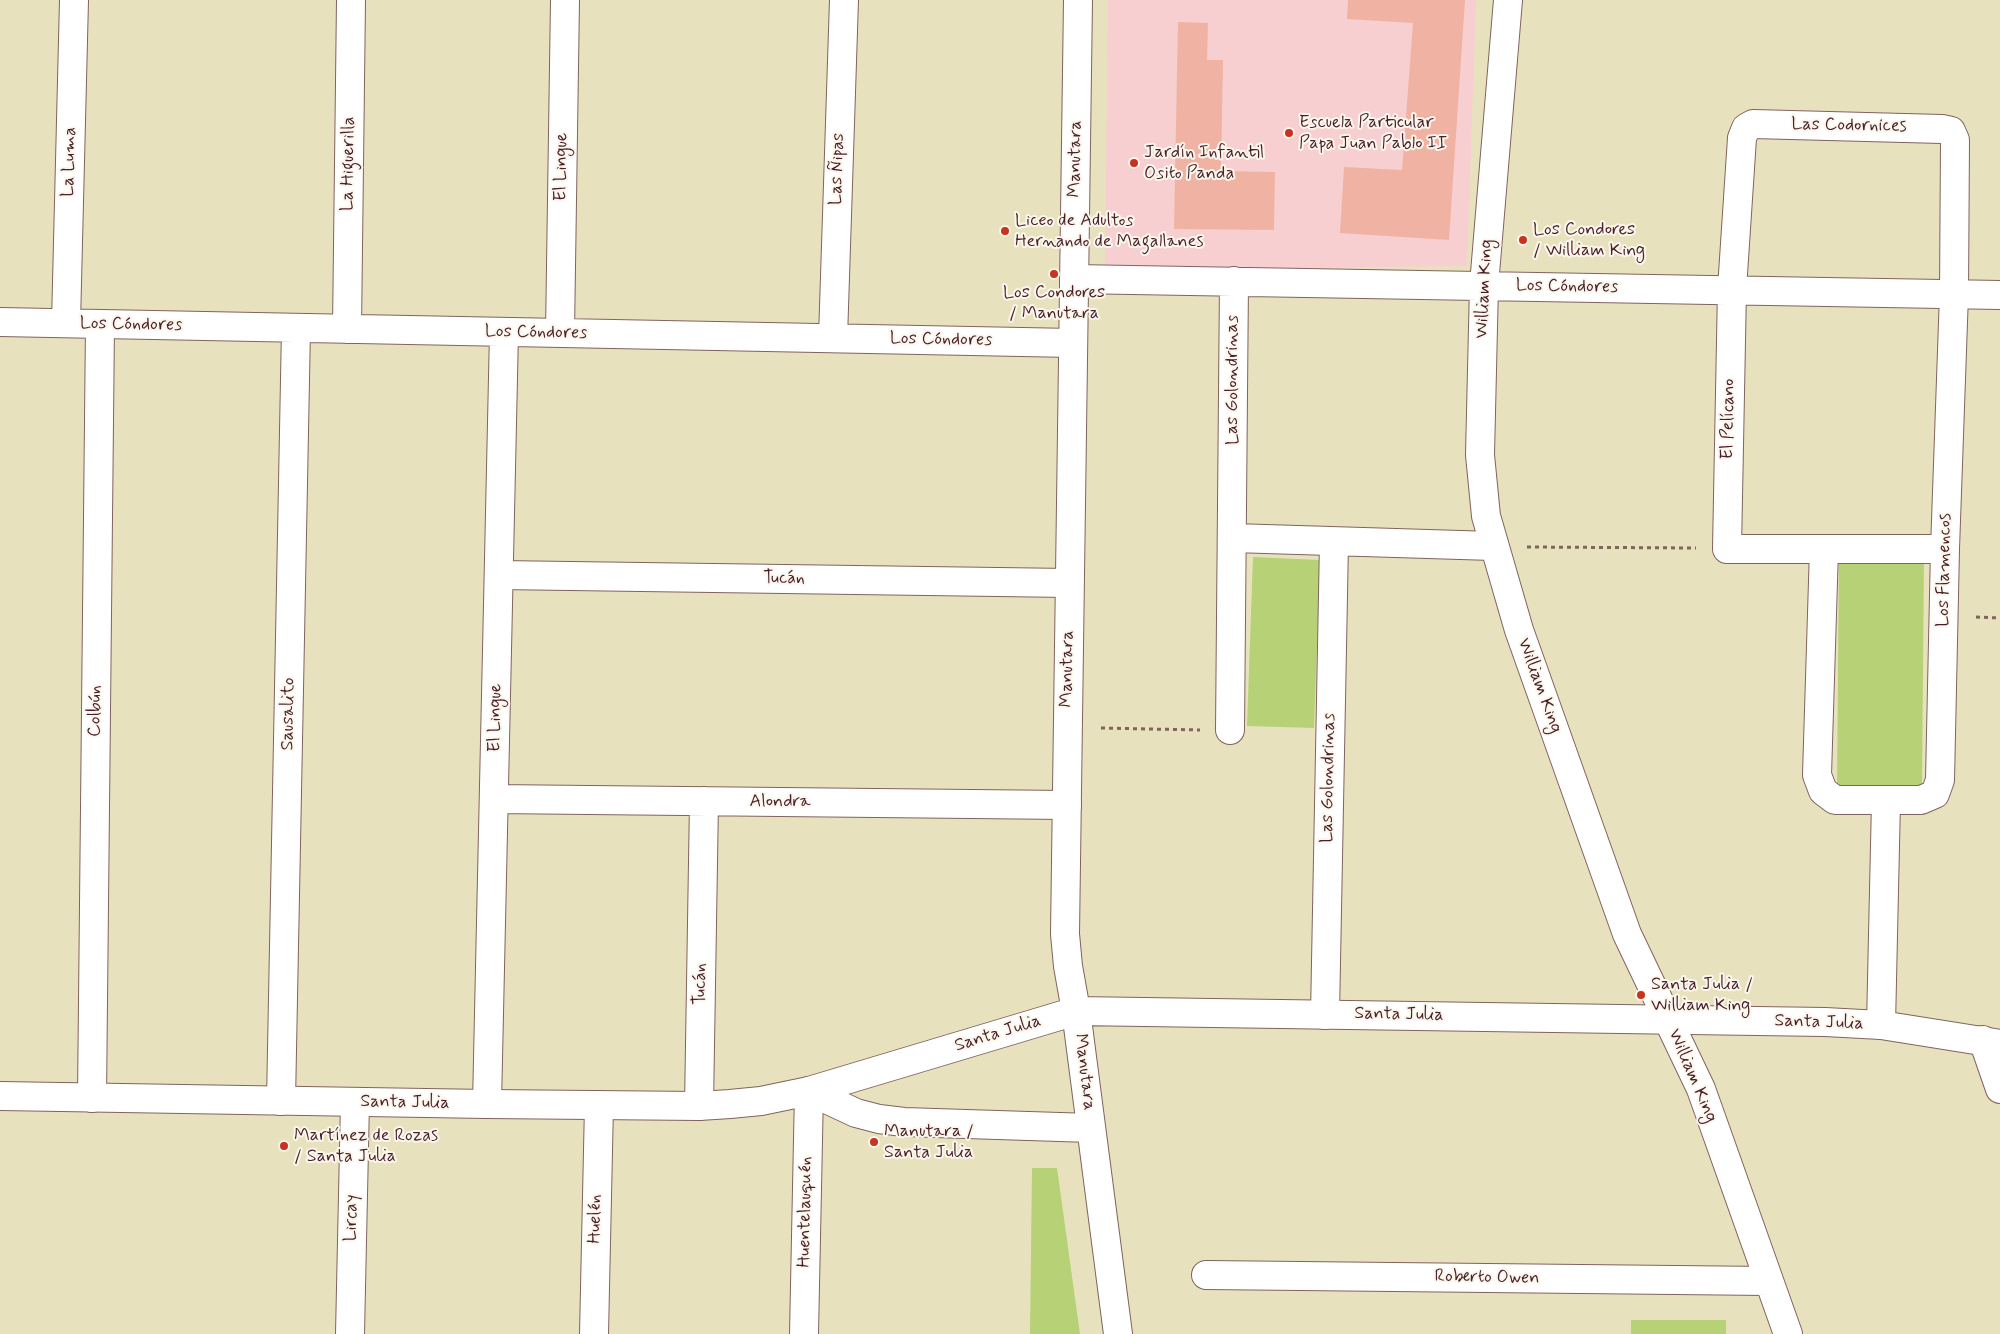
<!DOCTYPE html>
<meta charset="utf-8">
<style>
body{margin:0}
canvas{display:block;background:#e8e1be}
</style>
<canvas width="2000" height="1334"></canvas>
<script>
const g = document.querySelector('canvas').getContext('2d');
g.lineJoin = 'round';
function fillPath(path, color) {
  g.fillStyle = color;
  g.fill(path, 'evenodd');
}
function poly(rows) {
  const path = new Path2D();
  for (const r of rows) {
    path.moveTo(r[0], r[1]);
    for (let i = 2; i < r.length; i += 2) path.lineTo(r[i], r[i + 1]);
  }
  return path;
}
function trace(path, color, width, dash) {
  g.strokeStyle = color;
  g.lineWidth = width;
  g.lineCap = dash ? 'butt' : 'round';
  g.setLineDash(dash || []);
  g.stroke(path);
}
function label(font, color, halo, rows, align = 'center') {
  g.font = font + ' Mynerve,sans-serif';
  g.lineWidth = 4;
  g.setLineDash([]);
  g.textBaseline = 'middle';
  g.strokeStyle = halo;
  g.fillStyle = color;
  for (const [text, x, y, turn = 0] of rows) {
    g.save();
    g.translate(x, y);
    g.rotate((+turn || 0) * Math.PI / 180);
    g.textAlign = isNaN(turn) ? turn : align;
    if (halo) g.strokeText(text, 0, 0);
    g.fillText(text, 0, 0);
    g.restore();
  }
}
fillPath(poly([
 [1108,0,1476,0,1467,266,1105,270]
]), '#f7cfd0');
fillPath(poly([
 [1839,555,1924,556,1922,790,1837,789],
 [1253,557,1320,560,1314,728,1247,726],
 [1032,1168,1057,1168,1080,1334,1030,1334],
 [1631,1320,1726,1320,1726,1334,1631,1334]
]), '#b7d176');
fillPath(poly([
 [1348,0,1465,0,1449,240,1340,233,1344,167,1402,170,1413,23,1347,19],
 [1178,22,1208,23,1207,60,1223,60,1221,171,1275,172,1274,230,1174,229]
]), '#f0b3a3');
const street = poly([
 [1508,0,1484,285,1480,455,1486,516,1519,630,1627,934,1701,1089,1788,1334],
 [1074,279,2000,295],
 [0,322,1073,343],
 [66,323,74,0],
 [347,329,351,0],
 [560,333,565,0],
 [833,338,844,0],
 [1233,538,1493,546],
 [1824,549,1817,775,1823,791,1835,800,1921,800,1935,794,1940,780,1945,549,1954,294,1955,140,1951,131,1942,129,1753,124,1746,128,1742,138,1732,289,1727,549,1945,549],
 [499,575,1069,583],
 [1230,730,1234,281],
 [494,799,1067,805],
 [1325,1015,1334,542],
 [1881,1025,1886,801],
 [1983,1040,2000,1089],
 [92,1098,100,324],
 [281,1101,296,328],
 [487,1104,504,332],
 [699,1106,704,801],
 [1206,1275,1768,1281],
 [350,1334,355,1102],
 [594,1334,599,1105],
 [804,1334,809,1091]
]);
const secondary = poly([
 [1078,0,1065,934,1068,966,1076,1011,1118,1334],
 [809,1091,856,1113,879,1119,904,1122,1091,1128],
 [0,1096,487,1104,699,1106,730,1104,761,1101,809,1091,1076,1011,1825,1022,1881,1025,2000,1044]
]);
trace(street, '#81635e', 30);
trace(secondary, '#81635e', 30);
trace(poly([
 [1527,547,1696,548],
 [1976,617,2000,618],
 [1101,728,1200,730]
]), '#81635e', 3, [4, 4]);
trace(street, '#fff', 28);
trace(secondary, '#fff', 28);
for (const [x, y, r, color] of [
 [1289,133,5,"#c8321e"],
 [1134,163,5,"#c8321e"],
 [1005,231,5,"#c8321e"],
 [1523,240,5,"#c8321e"],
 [1054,274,5,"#c8321e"],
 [1641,995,5,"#c8321e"],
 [874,1142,5,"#c8321e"],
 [284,1146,5,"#c8321e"]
]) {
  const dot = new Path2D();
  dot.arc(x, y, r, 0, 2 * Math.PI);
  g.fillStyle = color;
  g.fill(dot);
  trace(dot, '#fbf7ec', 2);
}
label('18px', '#4a1f2b', '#fbf7ec', [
 ["Escuela Particular",1299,123],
 ["Papa Juan Pablo II",1299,144],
 ["Jardín Infantil",1144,153],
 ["Osito Panda",1144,174],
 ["Liceo de Adultos",1015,221],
 ["Hernando de Magallanes",1015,242],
 ["Los Condores",1533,230],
 ["/ William King",1533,251],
 ["Los Condores",1054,293,"center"],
 ["/ Manutara",1054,314,"center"],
 ["Santa Julia /",1651,985],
 ["William King",1651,1006],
 ["Manutara /",884,1132],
 ["Santa Julia",884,1153],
 ["Martínez de Rozas",294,1136],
 ["/ Santa Julia",294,1157]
], 'left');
label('18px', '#4a1f2b', '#fbf7ec', [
 ["Las Codornices",1849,126,1],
 ["Manutara",1076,159,-89],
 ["La Luma",70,162,-88],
 ["La Higuerilla",349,164,-89],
 ["El Lingue",562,167,-89],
 ["Las Ñipas",838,169,-88],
 ["Los Cóndores",1567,287,1],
 ["William King",1485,289,-87],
 ["Los Cóndores",131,325,1],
 ["Los Cóndores",536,333,1],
 ["Los Cóndores",941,340,1],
 ["Las Golondrinas",1233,380,-90],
 ["El Pelícano",1729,419,-89],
 ["Los Flamencos",1945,570,-89],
 ["Tucán",784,579,1],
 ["Manutara",1068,669,-89],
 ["William King",1539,686,70],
 ["Colbún",96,711,-89],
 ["Sausalito",289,714,-89],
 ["El Lingue",496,718,-89],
 ["Las Golondrinas",1329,778,-89],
 ["Alondra",780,802],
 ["Tucán",701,984,-89],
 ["Santa Julia",1399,1015,1],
 ["Santa Julia",1819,1023,2],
 ["Santa Julia",998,1034,-17],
 ["Manutara",1084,1072,83],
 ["William King",1692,1076,67],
 ["Santa Julia",405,1103,1],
 ["Huentelauquén",806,1212,-89],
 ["Lircay",352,1218,-89],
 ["Huelén",596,1219,-89],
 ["Roberto Owen",1487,1278,1]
]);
</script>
